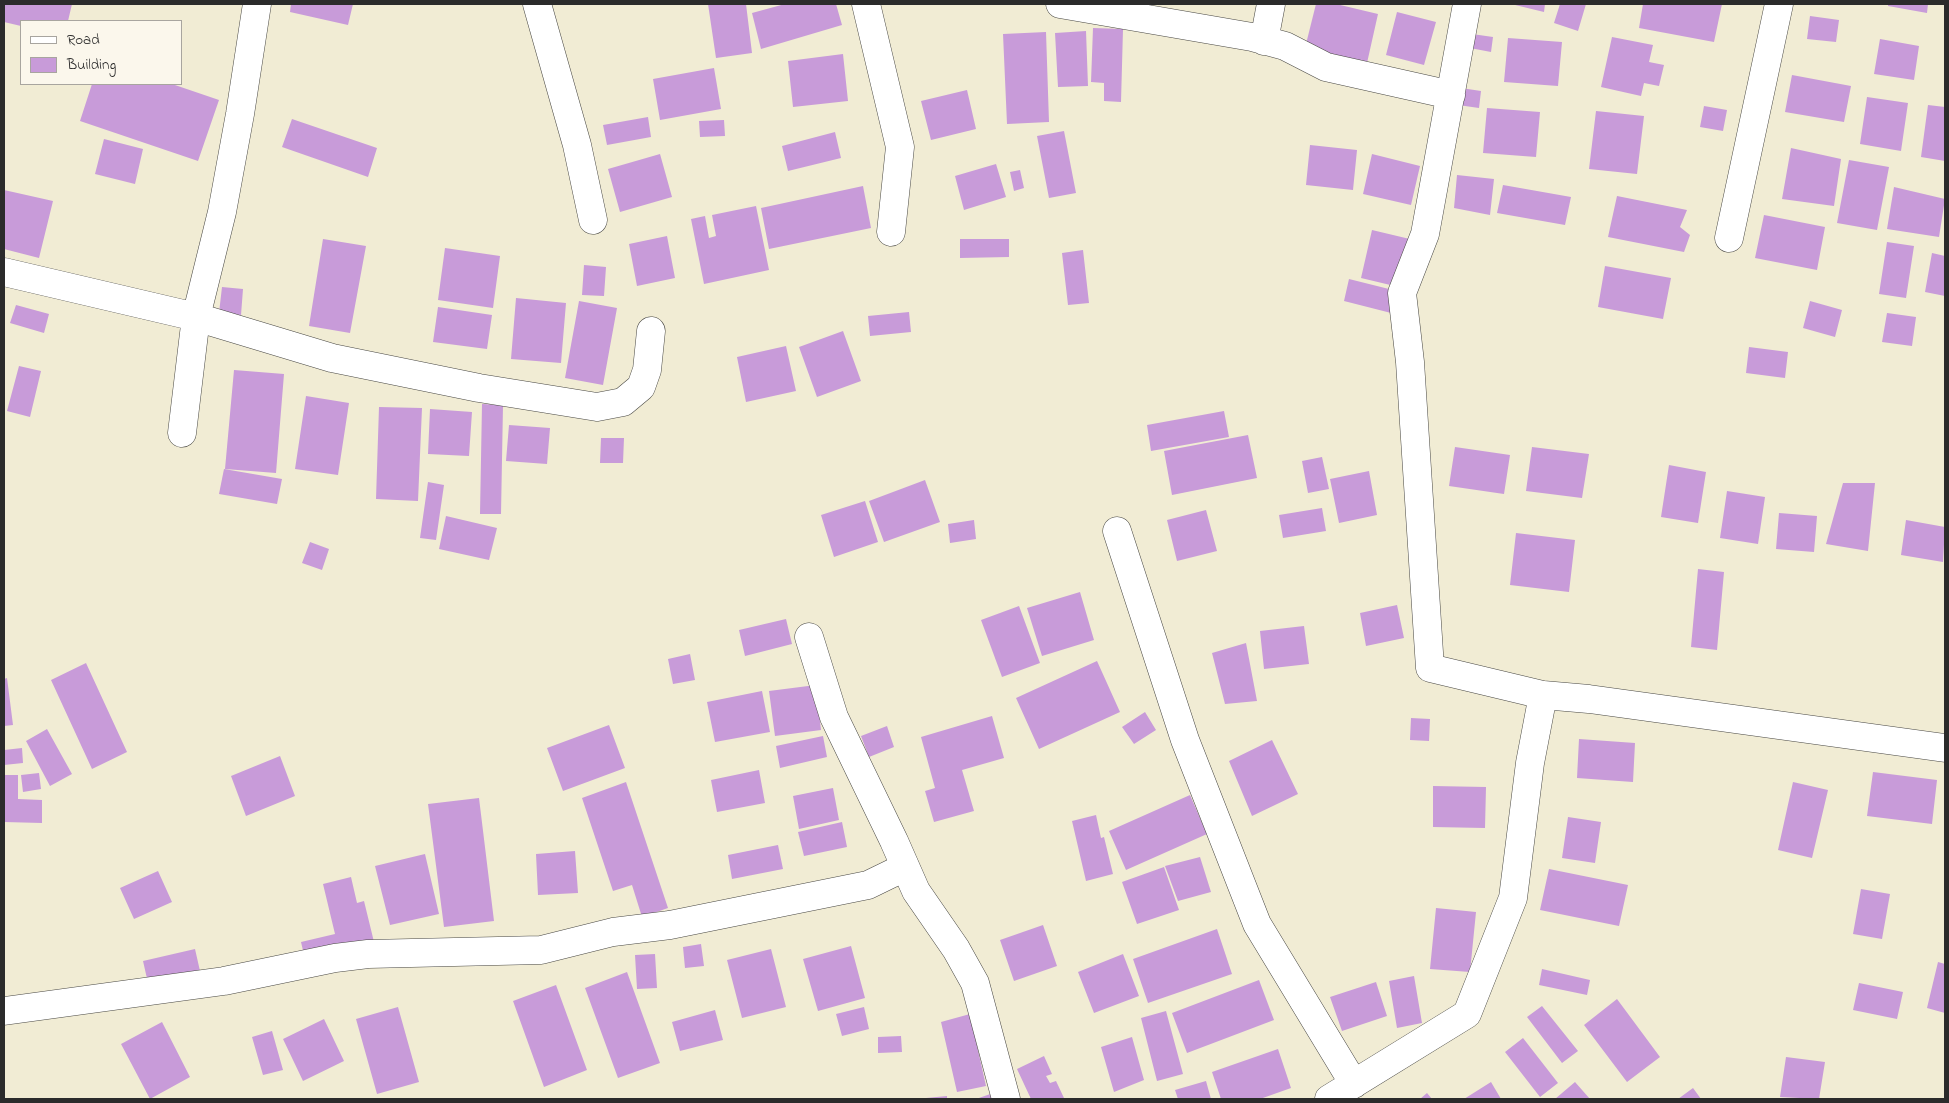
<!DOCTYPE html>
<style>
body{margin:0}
#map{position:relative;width:1949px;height:1103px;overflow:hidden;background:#f1ecd4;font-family:"Indie Flower",sans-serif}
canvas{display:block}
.frame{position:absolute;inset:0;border:5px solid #2b2b2b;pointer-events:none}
.legend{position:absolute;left:20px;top:20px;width:162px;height:65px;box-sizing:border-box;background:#fbf7ec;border:1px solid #a8a59f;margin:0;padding:6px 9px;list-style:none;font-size:15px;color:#2b2b2b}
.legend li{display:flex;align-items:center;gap:10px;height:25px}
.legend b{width:25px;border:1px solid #a8a59f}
</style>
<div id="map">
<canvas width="1949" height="1103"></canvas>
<div class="frame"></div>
<ul class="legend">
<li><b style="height:6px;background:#fff"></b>Road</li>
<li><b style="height:14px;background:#c89bd9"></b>Building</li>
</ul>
</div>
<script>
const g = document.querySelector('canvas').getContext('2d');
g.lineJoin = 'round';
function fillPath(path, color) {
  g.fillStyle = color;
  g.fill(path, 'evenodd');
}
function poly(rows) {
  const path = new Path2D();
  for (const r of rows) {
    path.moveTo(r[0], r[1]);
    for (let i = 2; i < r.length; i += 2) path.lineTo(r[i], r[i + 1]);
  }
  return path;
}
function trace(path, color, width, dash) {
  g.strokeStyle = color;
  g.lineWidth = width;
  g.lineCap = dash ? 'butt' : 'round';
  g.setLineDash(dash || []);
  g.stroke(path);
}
fillPath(poly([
 [4,4,72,4,68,21,21,21,21,26,4,22],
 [291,4,353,4,348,25,290,12],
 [708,4,746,4,752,53,716,58],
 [785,4,836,4,842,25,761,49,752,13],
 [1316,4,1336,4,1378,14,1367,63,1305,48],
 [1511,4,1545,4,1544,12],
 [1560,4,1586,4,1578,31,1554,23],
 [1643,4,1722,4,1714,42,1639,28],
 [1888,4,1928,4,1927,13,1888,6],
 [1397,12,1436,22,1424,65,1386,55],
 [1810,16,1839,20,1836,42,1807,39],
 [1093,28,1123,29,1121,102,1104,101,1104,83,1091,82],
 [1086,31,1088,86,1058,87,1055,33],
 [1046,32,1049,122,1007,124,1003,34],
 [1472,34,1493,37,1491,52,1470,48],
 [1612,37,1653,45,1649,62,1664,65,1659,86,1644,83,1641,96,1601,87],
 [1508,38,1562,42,1558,86,1504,82],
 [1880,39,1919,46,1914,80,1874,74],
 [843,54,848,101,793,107,788,61],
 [714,68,721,109,660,120,653,79],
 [1792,75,1851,86,1844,122,1785,112],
 [92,84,172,84,219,100,198,161,80,121],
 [1461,88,1481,91,1479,108,1458,105],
 [967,90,976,129,931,140,921,101],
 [1867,97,1908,103,1901,151,1860,144],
 [1928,105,1945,107,1945,161,1921,157],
 [1704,106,1727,110,1723,131,1700,127],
 [1487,108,1540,112,1536,157,1483,153],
 [1596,111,1644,116,1637,174,1589,169],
 [648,117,651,137,607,145,603,125],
 [292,119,377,148,368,177,282,147],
 [724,120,725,136,700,137,699,121],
 [1064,131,1076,193,1049,198,1037,136],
 [835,132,841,158,788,171,782,146],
 [104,139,143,149,135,184,95,174],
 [1310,145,1357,150,1353,190,1306,185],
 [1791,148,1841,159,1834,206,1782,199],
 [660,154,672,197,620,212,608,169],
 [1372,154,1420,166,1411,205,1363,194],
 [1849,160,1889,167,1877,230,1837,223],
 [996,164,1006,197,964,210,955,176],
 [1020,170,1024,188,1014,191,1010,172],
 [1457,175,1494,179,1490,215,1454,208],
 [1503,185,1571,197,1565,225,1497,213],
 [863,186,871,228,769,249,761,208],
 [1894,187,1945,199,1939,237,1887,229],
 [4,190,53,201,39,258,4,249],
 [1617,196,1687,210,1680,227,1690,235,1684,252,1608,237],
 [756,206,769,270,704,284,691,219,705,216,709,238,716,236,712,215],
 [1764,215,1825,227,1817,270,1755,258],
 [1372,230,1414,240,1403,288,1361,278],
 [667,236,675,278,637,286,629,244],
 [323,239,366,246,350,333,309,326],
 [960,239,1009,239,1009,257,960,258],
 [1887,242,1914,246,1906,298,1879,294],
 [445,248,500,256,493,308,438,300],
 [1083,250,1089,303,1068,305,1062,253],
 [1932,253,1945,256,1945,296,1925,292],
 [584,265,606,267,604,296,582,295],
 [1605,266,1671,278,1663,319,1598,307],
 [1349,279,1401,292,1395,314,1344,301],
 [222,287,243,289,241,315,219,313],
 [516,298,566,303,561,363,511,359],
 [579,301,617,308,603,385,565,378],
 [1810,301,1842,310,1835,337,1803,328],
 [16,305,49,314,44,333,10,323],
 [438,307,492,315,487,349,433,342],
 [909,312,911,332,870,336,868,316],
 [1887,313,1916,317,1912,346,1882,342],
 [843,331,861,381,817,397,799,347],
 [786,346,796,391,746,402,737,357],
 [1749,347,1788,352,1785,378,1746,373],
 [19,366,41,371,30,417,7,411],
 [234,370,284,374,276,473,225,469],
 [306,396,349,403,338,475,295,469],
 [482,404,503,405,501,514,480,514],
 [379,407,422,408,418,501,376,499],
 [430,409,472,412,469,456,428,454],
 [1224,411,1229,437,1151,451,1147,425],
 [509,425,550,428,547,464,506,461],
 [1248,435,1257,478,1172,495,1164,451],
 [601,438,624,438,623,463,600,463],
 [1455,447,1510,455,1504,494,1449,486],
 [1532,447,1589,454,1582,498,1526,491],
 [1322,457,1329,489,1308,493,1302,461],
 [1669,465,1706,472,1698,523,1661,517],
 [224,469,282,479,277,504,219,494],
 [1369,471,1377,515,1339,523,1330,479],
 [925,480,940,522,884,542,869,501],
 [428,482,444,485,436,540,420,538],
 [1843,483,1875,483,1868,551,1826,544],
 [1727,491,1765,497,1758,544,1720,538],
 [865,501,878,542,834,557,821,515],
 [1322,508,1326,531,1283,538,1279,515],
 [1206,510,1217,551,1177,561,1167,520],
 [1779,513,1817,516,1814,552,1776,549],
 [446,516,497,528,489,560,439,549],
 [974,520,976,539,950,543,948,524],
 [1906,520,1945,527,1943,562,1901,555],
 [1516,533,1575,540,1569,592,1510,585],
 [310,542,329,549,322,570,302,563],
 [1698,569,1724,572,1717,650,1691,647],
 [1080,592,1094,640,1042,656,1027,608],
 [1397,605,1404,638,1366,646,1360,613],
 [1019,606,1040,663,1002,677,981,620],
 [786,619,792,644,745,656,739,630],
 [1304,626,1309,664,1264,669,1260,631],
 [1246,643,1257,701,1225,704,1212,653],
 [690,654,695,680,673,684,668,659],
 [1097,661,1120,712,1039,749,1016,698],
 [86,663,127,752,92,769,51,680],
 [7,678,13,725,4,726,4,679],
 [816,685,821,730,775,736,769,691],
 [762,691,770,732,715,742,707,702],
 [1145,712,1156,730,1134,744,1122,727],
 [992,716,1004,758,962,770,974,811,934,822,925,791,935,788,921,737],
 [1411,718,1430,719,1429,741,1410,740],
 [609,725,625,768,563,791,547,748],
 [887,726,894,747,869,757,861,736],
 [47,729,72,774,50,786,26,741],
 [823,736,827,757,780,768,776,746],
 [1579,739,1635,743,1633,782,1577,778],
 [1272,740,1298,794,1252,816,1229,761],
 [22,748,23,763,4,765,4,750],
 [280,756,295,796,246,816,231,776],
 [759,770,765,803,717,812,711,780],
 [1873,772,1937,780,1932,824,1867,816],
 [39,773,41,789,23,792,21,775],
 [4,775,18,775,18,799,42,800,42,823,4,822],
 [626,782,668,908,642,917,632,885,613,891,582,798],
 [1793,782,1828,790,1812,858,1778,850],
 [1433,786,1486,787,1485,828,1433,827],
 [833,788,839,820,799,829,793,796],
 [1190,795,1207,834,1126,870,1109,831],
 [479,798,494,921,444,927,428,804],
 [1096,815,1101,838,1104,837,1113,874,1086,881,1072,821],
 [1568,817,1601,822,1595,863,1562,858],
 [842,822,847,847,804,856,798,832],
 [778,845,783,869,732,879,728,855],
 [575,851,578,893,538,895,536,854],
 [425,854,439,914,390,925,375,866],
 [1200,857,1211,892,1178,901,1165,866],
 [1164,867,1179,910,1137,924,1122,882],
 [1549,869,1628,885,1619,926,1540,910],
 [158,871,172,902,134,919,120,888],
 [351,877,357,903,364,901,374,942,305,959,301,942,335,934,323,884],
 [1861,889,1890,894,1882,939,1853,934],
 [1436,908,1476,912,1470,972,1430,969],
 [1043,925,1057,966,1014,981,1000,940],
 [1217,929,1232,974,1148,1003,1133,959],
 [701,944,704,966,685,968,683,947],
 [851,946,865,998,818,1011,803,959],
 [195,949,200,971,148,983,143,961],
 [771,949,786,1007,742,1018,727,960],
 [655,954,657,988,637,989,635,955],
 [1123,954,1139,996,1094,1013,1078,972],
 [1938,962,1945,964,1945,1013,1927,1008],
 [1542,969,1590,980,1587,995,1539,985],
 [627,972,660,1063,618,1078,585,988],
 [1414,976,1422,1023,1397,1028,1389,981],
 [1259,980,1274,1020,1187,1053,1172,1013],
 [1376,982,1387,1016,1342,1031,1330,997],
 [1859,983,1903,992,1897,1019,1853,1010],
 [556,985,587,1070,544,1087,513,1001],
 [1617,999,1660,1057,1627,1082,1584,1025],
 [1542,1006,1578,1051,1562,1063,1527,1017],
 [398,1007,419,1082,377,1094,356,1019],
 [864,1007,869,1029,842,1036,836,1014],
 [715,1010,723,1040,680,1051,672,1022],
 [1166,1011,1183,1074,1157,1081,1141,1018],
 [970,1014,986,1086,957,1092,941,1022],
 [324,1019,344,1061,303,1081,283,1039],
 [162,1022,190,1077,150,1099,121,1044],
 [272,1031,283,1070,263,1075,252,1037],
 [901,1036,902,1052,878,1053,878,1037],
 [1132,1037,1144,1080,1114,1092,1101,1047],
 [1523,1038,1558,1083,1540,1097,1505,1052],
 [1278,1049,1291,1088,1260,1099,1221,1099,1212,1072],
 [1044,1056,1052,1074,1046,1076,1050,1083,1056,1081,1064,1098,1061,1099,1031,1099,1017,1069],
 [1786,1057,1825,1062,1819,1099,1780,1097],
 [1206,1081,1211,1099,1178,1099,1175,1090],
 [1491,1082,1501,1099,1464,1099],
 [1575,1082,1590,1099,1555,1099],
 [1693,1088,1701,1099,1678,1099],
 [996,1092,998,1099,976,1099],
 [1427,1093,1432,1099,1420,1099],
 [947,1096,947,1099,926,1099,926,1098]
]), '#c89bd9');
const minor = poly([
 [537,4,577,145,593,220],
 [866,4,900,147,891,232],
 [1060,4,1252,37,1285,46,1326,67,1451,95],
 [1467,4,1425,234,1402,293,1410,362,1430,668,1543,695,1589,699,1945,748],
 [1264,41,1271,4],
 [1729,238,1779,4],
 [4,272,196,317,332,358,479,388,597,407,623,402,641,387,647,370,651,331],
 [182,433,196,317,222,212,240,114,257,4],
 [1117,531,1185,740,1257,924,1354,1084],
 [809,637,834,717,894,841,916,891,956,949,975,983,1006,1099],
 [4,1011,224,981,335,958,368,954,541,950,613,932,670,925,868,885,905,867],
 [1329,1099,1467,1014,1513,898,1530,763,1543,695]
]);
trace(minor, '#494844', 29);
trace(minor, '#fff', 28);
</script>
